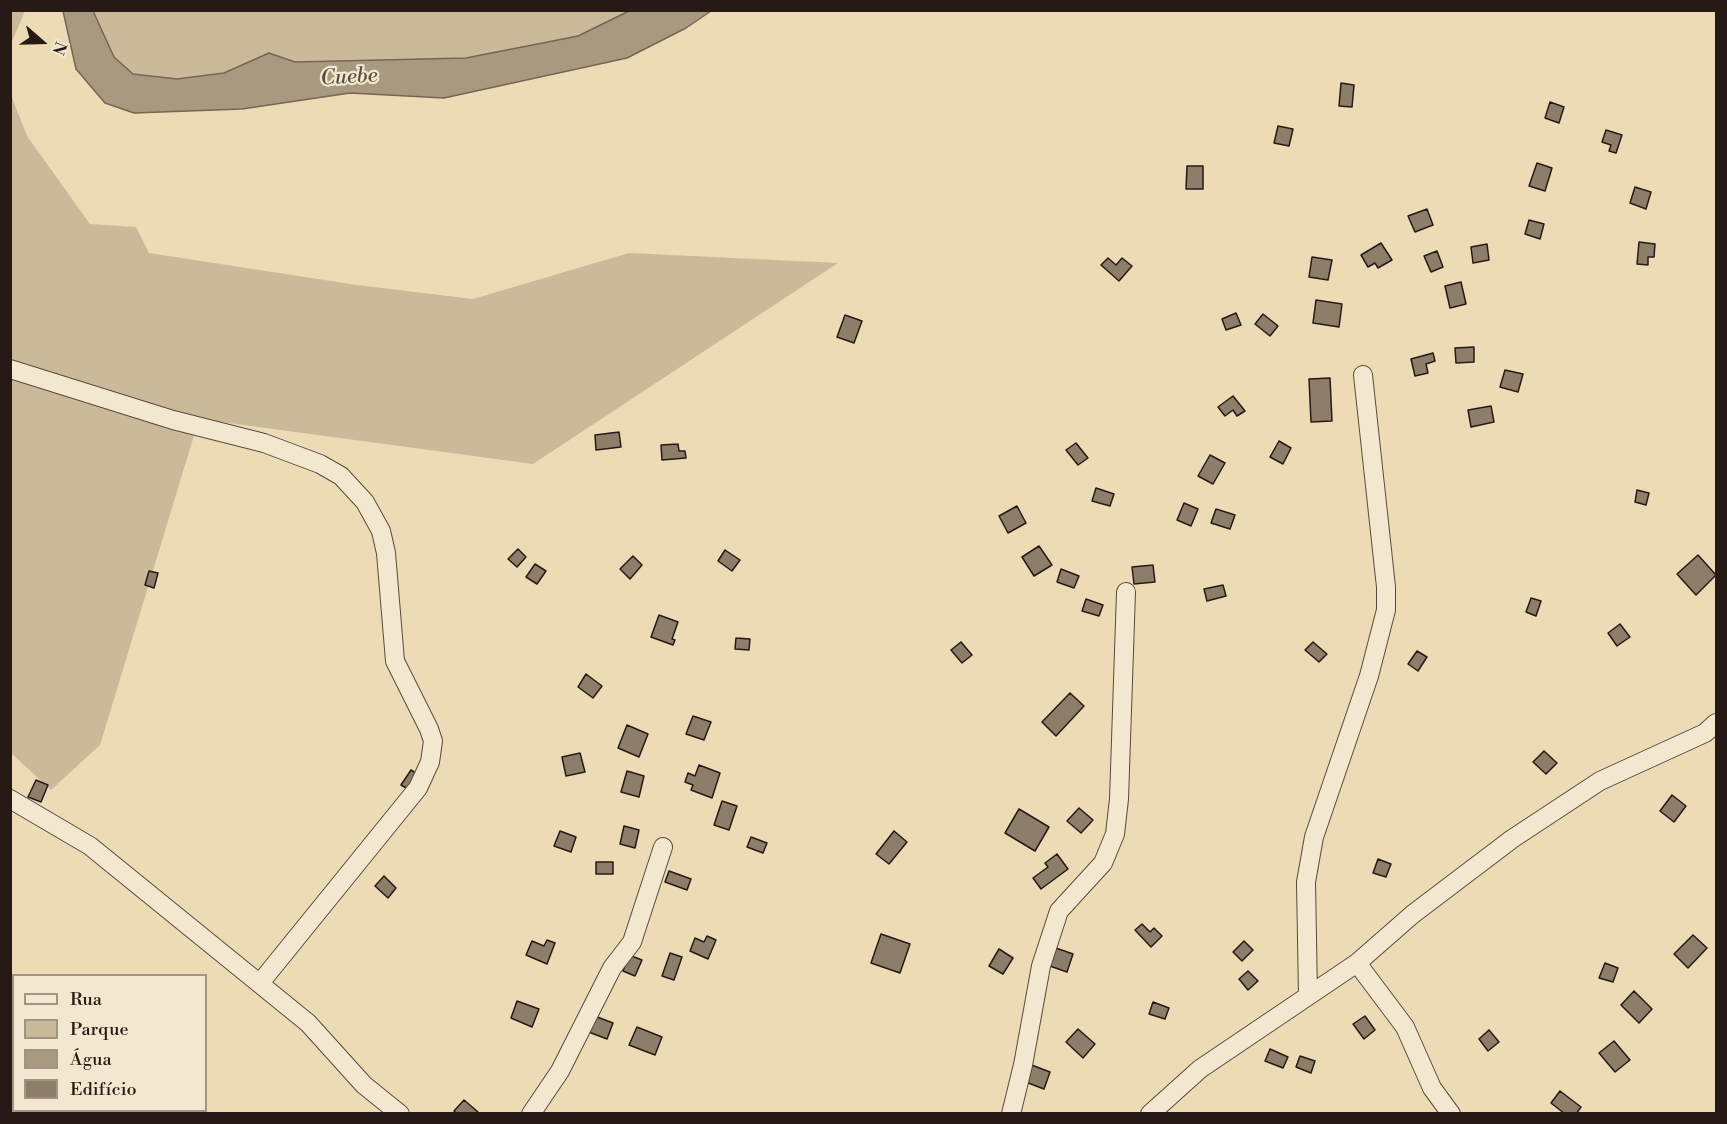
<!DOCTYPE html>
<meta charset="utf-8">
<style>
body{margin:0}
#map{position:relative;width:1727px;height:1124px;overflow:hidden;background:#ecdbb5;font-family:"Libre Bodoni",serif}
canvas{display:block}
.frame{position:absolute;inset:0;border:12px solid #271a16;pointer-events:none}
.legend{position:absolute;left:12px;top:974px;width:195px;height:138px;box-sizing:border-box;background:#f3e8cf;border:2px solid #a19685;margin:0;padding:8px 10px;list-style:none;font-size:18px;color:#271a16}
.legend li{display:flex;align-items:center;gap:12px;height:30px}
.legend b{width:30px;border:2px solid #a19685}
.north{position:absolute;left:12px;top:12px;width:60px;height:60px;-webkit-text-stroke:4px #f3e8cf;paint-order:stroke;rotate:110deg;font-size:16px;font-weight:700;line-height:24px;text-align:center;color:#271a16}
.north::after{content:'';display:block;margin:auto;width:21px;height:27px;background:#271a16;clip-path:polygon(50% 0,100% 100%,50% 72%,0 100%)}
</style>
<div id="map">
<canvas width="1727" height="1124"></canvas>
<div class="frame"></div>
<ul class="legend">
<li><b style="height:8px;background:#f3e8cf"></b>Rua</li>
<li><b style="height:16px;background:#cbba9a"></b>Parque</li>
<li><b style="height:16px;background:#a9997f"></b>Água</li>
<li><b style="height:16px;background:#8d7e69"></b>Edifício</li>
</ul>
<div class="north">N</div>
</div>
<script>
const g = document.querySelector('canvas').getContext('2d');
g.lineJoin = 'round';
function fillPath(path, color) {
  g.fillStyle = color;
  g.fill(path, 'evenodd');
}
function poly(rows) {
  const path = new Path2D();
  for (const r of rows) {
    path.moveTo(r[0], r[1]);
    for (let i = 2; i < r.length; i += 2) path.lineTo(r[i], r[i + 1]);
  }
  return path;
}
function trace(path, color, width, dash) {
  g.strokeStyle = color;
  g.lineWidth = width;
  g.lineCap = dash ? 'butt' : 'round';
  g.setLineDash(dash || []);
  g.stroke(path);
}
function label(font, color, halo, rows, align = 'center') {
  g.font = font + ' "Libre Bodoni",serif';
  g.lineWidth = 4.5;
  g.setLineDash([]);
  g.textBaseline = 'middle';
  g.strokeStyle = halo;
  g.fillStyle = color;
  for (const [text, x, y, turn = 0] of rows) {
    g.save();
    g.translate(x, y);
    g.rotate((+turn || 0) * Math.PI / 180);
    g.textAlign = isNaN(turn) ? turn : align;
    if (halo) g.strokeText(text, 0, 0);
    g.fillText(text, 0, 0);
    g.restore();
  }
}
fillPath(poly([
 [11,10,25,11,11,44,10,11],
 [93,11,629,11,578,36,466,58,295,62,269,53,224,73,177,79,133,74,114,57],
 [10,92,27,136,90,224,136,227,149,253,357,285,473,299,629,253,838,263,533,464,199,419,100,745,51,790,11,753]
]), '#cbba9a');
const water = poly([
 [63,11,93,11,114,57,133,74,177,79,224,73,269,53,295,62,466,58,578,36,629,11,711,11,686,28,627,58,444,98,350,93,242,109,134,113,105,103,76,69,63,11]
]);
fillPath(water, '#a9997f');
trace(water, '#756655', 1.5);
const building = poly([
 [1341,83,1354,85,1352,107,1339,106,1341,83],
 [1550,102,1564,107,1559,123,1545,118,1550,102],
 [1278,126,1293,129,1289,146,1274,143,1278,126],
 [1606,130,1622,135,1616,153,1609,151,1611,145,1602,142,1606,130],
 [1537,163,1552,168,1545,191,1529,186,1537,163],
 [1187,166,1203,166,1203,189,1186,189,1187,166],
 [1635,187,1651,192,1646,209,1630,203,1635,187],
 [1427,209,1433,225,1415,232,1408,216,1427,209],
 [1529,220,1544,224,1540,239,1525,234,1529,220],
 [1639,242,1655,244,1654,257,1648,257,1648,265,1637,264,1639,242],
 [1381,243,1392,260,1378,268,1375,263,1368,267,1361,255,1381,243],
 [1487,244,1489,260,1473,263,1471,247,1487,244],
 [1437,251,1443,267,1431,272,1424,256,1437,251],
 [1312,257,1332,260,1328,280,1309,277,1312,257],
 [1108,258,1116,265,1122,258,1132,266,1119,281,1101,265,1108,258],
 [1461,282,1466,304,1450,308,1445,286,1461,282],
 [1316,300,1342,304,1339,327,1313,323,1316,300],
 [1236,313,1241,325,1226,330,1222,319,1236,313],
 [1263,314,1278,326,1270,336,1255,324,1263,314],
 [845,315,862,321,854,343,837,337,845,315],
 [1474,347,1474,362,1456,363,1455,348,1474,347],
 [1433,353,1435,361,1426,364,1428,373,1415,376,1411,359,1433,353],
 [1505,370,1523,374,1518,392,1500,387,1505,370],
 [1330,378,1332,421,1311,422,1309,379,1330,378],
 [1233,396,1245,411,1237,416,1233,410,1225,416,1218,407,1233,396],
 [1491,406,1494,422,1471,427,1468,410,1491,406],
 [619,432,621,447,596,450,595,435,619,432],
 [1279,441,1291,448,1283,464,1270,457,1279,441],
 [1076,443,1088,458,1078,465,1066,450,1076,443],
 [678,444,679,451,685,451,686,458,662,460,661,445,678,444],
 [1210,455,1225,463,1213,484,1198,476,1210,455],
 [1096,488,1114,494,1110,506,1092,501,1096,488],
 [1637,490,1649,493,1646,505,1635,502,1637,490],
 [1184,503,1198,509,1191,526,1177,520,1184,503],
 [1017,506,1026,523,1008,533,999,516,1017,506],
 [1216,509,1235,515,1230,529,1211,523,1216,509],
 [1039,546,1052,565,1034,576,1022,557,1039,546],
 [518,549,526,557,517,567,508,559,518,549],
 [725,550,740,560,732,571,718,561,725,550],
 [1698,555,1716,575,1696,595,1677,574,1698,555],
 [633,556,642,565,630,579,620,569,633,556],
 [535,564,546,571,537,584,526,577,535,564],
 [1153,565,1155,582,1134,584,1132,567,1153,565],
 [1061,569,1079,576,1074,588,1057,582,1061,569],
 [149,571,158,573,154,588,145,585,149,571],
 [1223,585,1226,596,1207,601,1204,589,1223,585],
 [1531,598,1541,601,1536,616,1526,612,1531,598],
 [1086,599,1103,605,1099,616,1082,611,1086,599],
 [659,615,678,622,672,639,675,640,673,645,651,637,659,615],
 [1620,624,1630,637,1617,646,1608,633,1620,624],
 [736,638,750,639,749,650,735,649,736,638],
 [961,642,972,655,962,663,951,650,961,642],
 [1313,642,1327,654,1319,662,1305,650,1313,642],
 [1417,651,1427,657,1418,671,1408,664,1417,651],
 [586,674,602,686,593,698,578,687,586,674],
 [1070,693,1084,706,1056,736,1042,722,1070,693],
 [693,716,711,722,704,740,686,734,693,716],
 [627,725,648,734,639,757,618,748,627,725],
 [1544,751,1557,763,1546,774,1533,762,1544,751],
 [580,753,585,772,566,776,562,757,580,753],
 [699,765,720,773,712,798,691,790,693,785,685,782,688,773,695,776,699,765],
 [411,770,422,777,413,792,401,785,411,770],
 [627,771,644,776,639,797,621,792,627,771],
 [36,780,48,785,41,802,28,797,36,780],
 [1672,795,1686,806,1674,822,1660,811,1672,795],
 [722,801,737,806,729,830,714,825,722,801],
 [1079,808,1093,820,1081,833,1067,821,1079,808],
 [1019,809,1049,827,1035,851,1005,833,1019,809],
 [624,826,639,830,635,848,620,844,624,826],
 [560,831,576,837,571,852,554,846,560,831],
 [894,831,907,842,889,864,876,854,894,831],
 [751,837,767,843,763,853,747,847,751,837],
 [1057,854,1068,869,1041,889,1033,878,1048,867,1045,863,1057,854],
 [1378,859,1391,864,1386,877,1373,873,1378,859],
 [596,862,613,862,613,874,596,874,596,862],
 [669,871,691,879,687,890,665,882,669,871],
 [384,876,396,888,388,898,375,886,384,876],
 [1142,924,1150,932,1154,928,1162,936,1151,947,1135,930,1142,924],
 [881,934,910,944,900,973,871,963,881,934],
 [1693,935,1707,948,1688,968,1674,954,1693,935],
 [707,936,716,940,708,959,690,951,695,938,704,942,707,936],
 [547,940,555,943,547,964,526,955,532,941,544,946,547,940],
 [1244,941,1253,950,1242,961,1233,952,1244,941],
 [1053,947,1073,954,1067,972,1047,965,1053,947],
 [999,949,1013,958,1003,974,989,966,999,949],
 [670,953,682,957,674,980,662,976,670,953],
 [629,955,642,960,635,976,623,971,629,955],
 [1605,963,1618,968,1613,982,1599,978,1605,963],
 [1248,971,1258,981,1248,990,1239,979,1248,971],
 [1634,991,1652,1009,1639,1023,1621,1005,1634,991],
 [517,1001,539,1009,532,1027,511,1018,517,1001],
 [1153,1002,1169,1008,1165,1019,1149,1014,1153,1002],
 [592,1015,613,1023,607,1039,586,1031,592,1015],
 [1365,1016,1375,1030,1364,1039,1353,1024,1365,1016],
 [637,1027,662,1037,655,1055,629,1045,637,1027],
 [1078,1029,1095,1044,1083,1058,1066,1042,1078,1029],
 [1489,1030,1499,1042,1488,1051,1479,1039,1489,1030],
 [1614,1041,1630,1060,1615,1072,1599,1053,1614,1041],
 [1270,1049,1288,1057,1283,1068,1265,1061,1270,1049],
 [1300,1056,1315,1061,1311,1073,1296,1067,1300,1056],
 [1029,1064,1050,1072,1044,1089,1023,1081,1029,1064],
 [1560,1091,1581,1107,1576,1114,1565,1114,1551,1103,1560,1091],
 [464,1100,478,1112,477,1114,457,1114,454,1111,464,1100]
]);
fillPath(building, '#8d7e69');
trace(building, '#271a16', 1.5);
const minor = poly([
 [10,369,173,420,264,443,320,464,341,476,365,502,381,531,386,553,395,661,429,729,433,741,430,762,418,788,260,983],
 [10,799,90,846,308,1023,364,1085,400,1114],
 [1357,963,1405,1027,1432,1088,1451,1114],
 [1308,995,1306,882,1314,837,1369,676,1386,610,1386,587,1363,375],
 [531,1114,560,1071,612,968,632,942,663,847],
 [1011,1114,1023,1065,1041,966,1059,911,1103,863,1115,834,1119,799,1126,592],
 [1150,1114,1200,1069,1357,963,1413,914,1512,839,1600,781,1705,733,1716,723]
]);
trace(minor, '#584a3e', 20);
trace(minor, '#f3e8cf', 18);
label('italic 21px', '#5b4d40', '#f3e8cf', [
 ["Cuebe",349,78,-3]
]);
</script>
